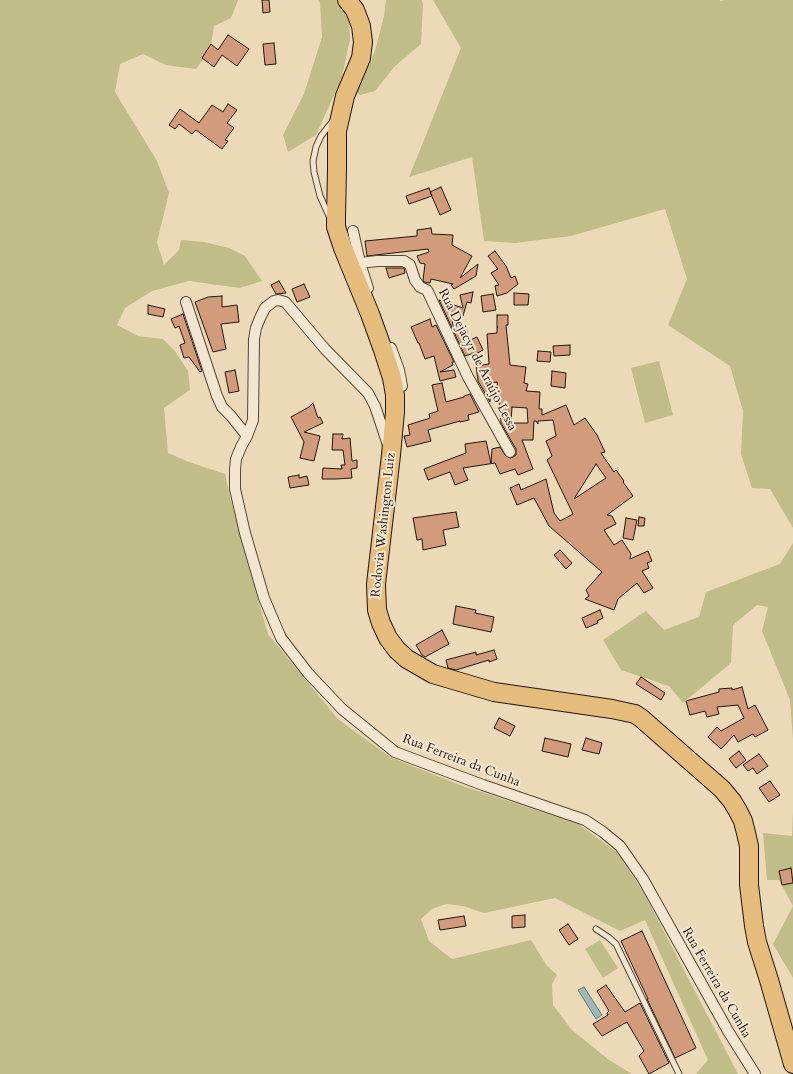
<!DOCTYPE html>
<meta charset="utf-8">
<style>
body{margin:0}
canvas{display:block;background:#ecd9b7}
</style>
<canvas width="793" height="1074"></canvas>
<script>
const g = document.querySelector('canvas').getContext('2d');
g.lineJoin = 'round';
function fillPath(path, color) {
  g.fillStyle = color;
  g.fill(path, 'evenodd');
}
function poly(rows) {
  const path = new Path2D();
  for (const r of rows) {
    path.moveTo(r[0], r[1]);
    for (let i = 2; i < r.length; i += 2) path.lineTo(r[i], r[i + 1]);
  }
  return path;
}
function trace(path, color, width, dash) {
  g.strokeStyle = color;
  g.lineWidth = width;
  g.lineCap = dash ? 'butt' : 'round';
  g.setLineDash(dash || []);
  g.stroke(path);
}
function label(font, color, halo, rows, align = 'center') {
  g.font = font + ' Cardo,serif';
  g.lineWidth = 4;
  g.setLineDash([]);
  g.textBaseline = 'middle';
  g.strokeStyle = halo;
  g.fillStyle = color;
  for (const [text, x, y, turn = 0] of rows) {
    g.save();
    g.translate(x, y);
    g.rotate((+turn || 0) * Math.PI / 180);
    g.textAlign = isNaN(turn) ? turn : align;
    if (halo) g.strokeText(text, 0, 0);
    g.fillText(text, 0, 0);
    g.restore();
  }
}
fillPath(poly([
 [0,0,238,0,231,18,214,26,210,50,196,69,166,65,143,54,120,64,115,92,157,161,169,193,157,242,164,265,179,250,181,240,204,242,229,248,245,256,262,281,240,288,189,281,152,291,125,308,117,325,138,336,163,339,175,351,188,371,190,390,164,408,168,453,189,462,225,474,230,496,257,596,268,634,338,719,390,757,460,785,578,824,617,852,644,893,738,1074,696,1074,708,1060,645,920,620,931,555,898,484,913,463,906,446,904,432,909,421,919,429,941,452,959,531,940,547,966,557,975,552,984,553,1005,571,1029,609,1060,632,1074,0,1074],
 [318,0,342,0,349,8,350,39,342,77,316,135,288,152,283,135,304,94,322,37,320,3],
 [386,0,422,0,423,4,421,44,394,67,375,91,360,95,356,92,364,77,375,51,384,16],
 [433,0,719,0,721,1,725,0,793,0,793,528,770,489,752,488,741,454,743,411,730,366,668,325,687,279,665,209,571,236,515,243,484,241,472,157,409,177,461,48],
 [659,361,673,415,645,423,631,368],
 [793,543,793,739,790,700,762,631,768,607,757,605,733,625,731,663,683,703,669,686,621,670,603,640,646,611,664,630,699,617,706,592,780,564],
 [793,811,793,978,773,944,793,906,779,880,767,880,763,833,792,836],
 [600,940,618,968,603,978,585,949]
]), '#c0bd89');
const water = poly([
 [584,987,602,1015,596,1019,578,990,584,987]
]);
fillPath(water, '#9cb8b8');
trace(water, '#6b7775', 1);
const building = poly([
 [262,0,269,0,270,12,263,13,262,0],
 [228,35,249,49,237,66,222,55,214,67,202,58,211,44,218,50,228,35],
 [274,43,276,64,265,65,263,44,274,43],
 [228,104,237,110,227,123,234,128,225,140,228,141,222,149,196,130,192,134,179,124,175,129,169,125,180,109,199,123,212,105,223,112,228,104],
 [441,187,451,210,440,215,430,192,441,187],
 [429,188,432,196,409,204,406,196,429,188],
 [431,228,432,234,453,235,452,245,472,256,460,278,478,264,476,276,454,289,451,285,453,284,431,279,430,283,424,282,423,280,425,264,420,263,417,256,429,252,428,249,367,256,365,241,417,236,417,230,431,228],
 [495,251,506,266,511,278,515,276,518,284,507,293,497,296,495,286,499,285,491,273,498,269,488,256,495,251],
 [386,268,404,268,405,273,389,278,386,268],
 [279,281,286,293,276,294,271,285,279,281],
 [304,284,310,297,297,302,292,289,304,284],
 [473,292,471,303,467,302,463,316,451,313,454,331,467,330,468,341,477,337,483,350,474,355,474,353,465,356,439,300,463,308,460,295,473,292],
 [514,293,529,294,528,305,514,305,514,293],
 [493,294,496,310,483,312,481,296,493,294],
 [222,296,222,307,237,305,239,322,221,324,226,349,213,352,195,302,208,297,222,296],
 [148,305,165,309,163,317,148,314,148,305],
 [183,314,202,371,200,372,189,357,184,358,180,345,185,343,179,326,175,328,171,319,183,314],
 [497,315,508,315,508,325,506,325,510,365,526,367,524,383,528,384,526,391,540,392,539,409,542,409,542,415,566,405,574,425,585,418,597,435,605,452,601,453,614,472,616,470,624,481,623,482,633,496,607,515,612,516,616,524,604,530,614,545,622,540,631,554,630,559,648,551,652,561,647,563,649,568,642,571,653,588,644,593,637,583,618,599,614,610,585,599,589,596,586,590,602,572,549,526,534,498,517,505,510,488,519,484,521,490,546,479,554,513,560,521,573,514,547,460,552,456,546,441,556,436,553,420,538,421,538,424,536,421,534,421,533,440,522,440,533,469,518,475,515,469,500,474,495,463,463,468,468,480,455,485,450,472,428,480,424,469,466,453,465,444,486,441,491,463,492,449,500,447,505,455,510,458,513,457,516,455,516,449,501,423,497,382,491,383,490,402,478,381,476,366,489,364,487,334,497,333,497,327,498,327,497,327,497,315],
 [512,407,527,408,528,423,511,423,512,407],
 [596,464,606,478,574,499,596,464],
 [430,319,432,327,436,325,454,362,452,362,453,365,440,372,454,370,456,377,440,381,434,356,425,359,419,343,418,343,411,327,430,319],
 [570,345,570,355,554,356,553,346,570,345],
 [538,351,551,352,550,362,537,361,538,351],
 [235,370,239,391,229,393,225,372,235,370],
 [552,371,566,373,565,388,551,386,552,371],
 [442,383,446,402,464,397,464,396,470,394,479,412,468,415,469,420,460,422,460,421,428,430,431,441,407,447,404,436,410,435,408,425,430,418,429,414,438,411,432,385,442,383],
 [313,403,318,418,320,417,323,423,304,432,320,436,314,461,300,458,304,442,291,417,309,407,313,403],
 [333,434,343,434,342,439,350,438,352,461,357,460,357,468,351,469,352,478,336,479,322,479,323,468,342,469,341,465,345,465,343,450,332,450,333,434],
 [299,475,299,478,307,476,309,485,290,488,288,477,299,475],
 [456,512,459,527,443,530,446,545,423,550,422,539,417,540,413,518,456,512],
 [639,517,645,518,644,526,638,526,639,517],
 [626,518,637,520,633,540,623,538,626,518],
 [560,550,572,563,566,569,554,555,560,550],
 [456,606,476,610,475,613,494,617,491,632,453,624,456,606],
 [600,610,603,618,597,621,598,623,586,628,582,618,600,610],
 [442,630,449,644,425,657,422,655,416,645,442,630],
 [494,650,497,659,489,662,489,660,456,670,448,668,446,660,476,652,476,655,494,650],
 [641,677,665,693,661,700,636,684,641,677],
 [742,687,748,709,755,705,768,730,755,737,753,734,738,742,734,735,721,749,708,737,717,727,721,731,744,718,738,705,717,707,719,714,707,717,705,711,690,715,686,701,719,692,719,689,732,688,732,690,742,687],
 [499,718,515,726,510,736,494,728,499,718],
 [545,738,571,744,568,757,542,751,545,738],
 [586,738,602,743,599,754,582,750,586,738],
 [739,751,746,760,736,768,729,759,739,751],
 [759,754,768,766,757,774,753,768,748,771,743,765,759,754],
 [770,781,780,795,769,802,759,788,770,781],
 [791,868,793,883,782,885,779,871,791,868],
 [525,915,525,927,512,928,512,916,525,915],
 [464,916,466,926,440,930,438,920,464,916],
 [568,924,578,939,569,945,559,930,568,924],
 [642,931,696,1048,675,1058,647,999,648,999,621,941,642,931],
 [606,985,625,1012,640,1003,669,1063,649,1074,639,1056,644,1051,627,1022,602,1036,593,1024,608,1015,607,1013,609,1011,597,991,606,985]
]);
fillPath(building, '#d29c7c');
trace(building, '#211610', 1);
const lane = poly([
 [330,218,320,196,314,172,313,161,316,147,321,136,332,122],
 [596,929,608,937,616,944,679,1074]
]);
const street = poly([
 [353,231,360,263,368,288],
 [360,263,377,261,404,261,410,265,415,280,420,287,427,290,468,377,510,452],
 [186,302,217,396,222,407,231,416,247,436],
 [391,348,399,370,402,386],
 [388,445,375,406,368,393,325,349,287,304,285,302,278,300,274,301,270,304,265,308,260,318,256,328,254,339,253,420,247,436,241,447,236,459,235,470,235,489,245,533,264,598,281,638,308,673,342,709,395,752,483,785,585,820,603,832,620,846,643,879,728,1031,755,1074]
]);
const highway = poly([
 [347,0,355,10,361,26,363,42,361,58,345,96,337,131,337,169,336,217,336,227,343,248,370,314,383,350,392,378,395,395,395,412,391,455,376,584,377,610,381,623,388,638,397,650,407,659,433,674,494,692,612,709,635,714,641,718,722,789,732,801,738,811,743,821,746,833,749,846,749,885,754,926,757,942,769,980,793,1064]
]);
trace(lane, '#54473a', 7);
trace(street, '#54473a', 12);
trace(highway, '#211610', 20);
trace(lane, '#f3e6d0', 5);
trace(street, '#f3e6d0', 10);
trace(highway, '#e6bc7c', 18);
label('13px', '#211610', '#f3e6d0', [
 ["Rua Dejacyr de Araújo Lessa",477,360,63],
 ["Rodovia Washington Luiz",384,525,-84],
 ["Rua Ferreira da Cunha",461,761,21],
 ["Rua Ferreira da Cunha",716,983,60]
]);
</script>
